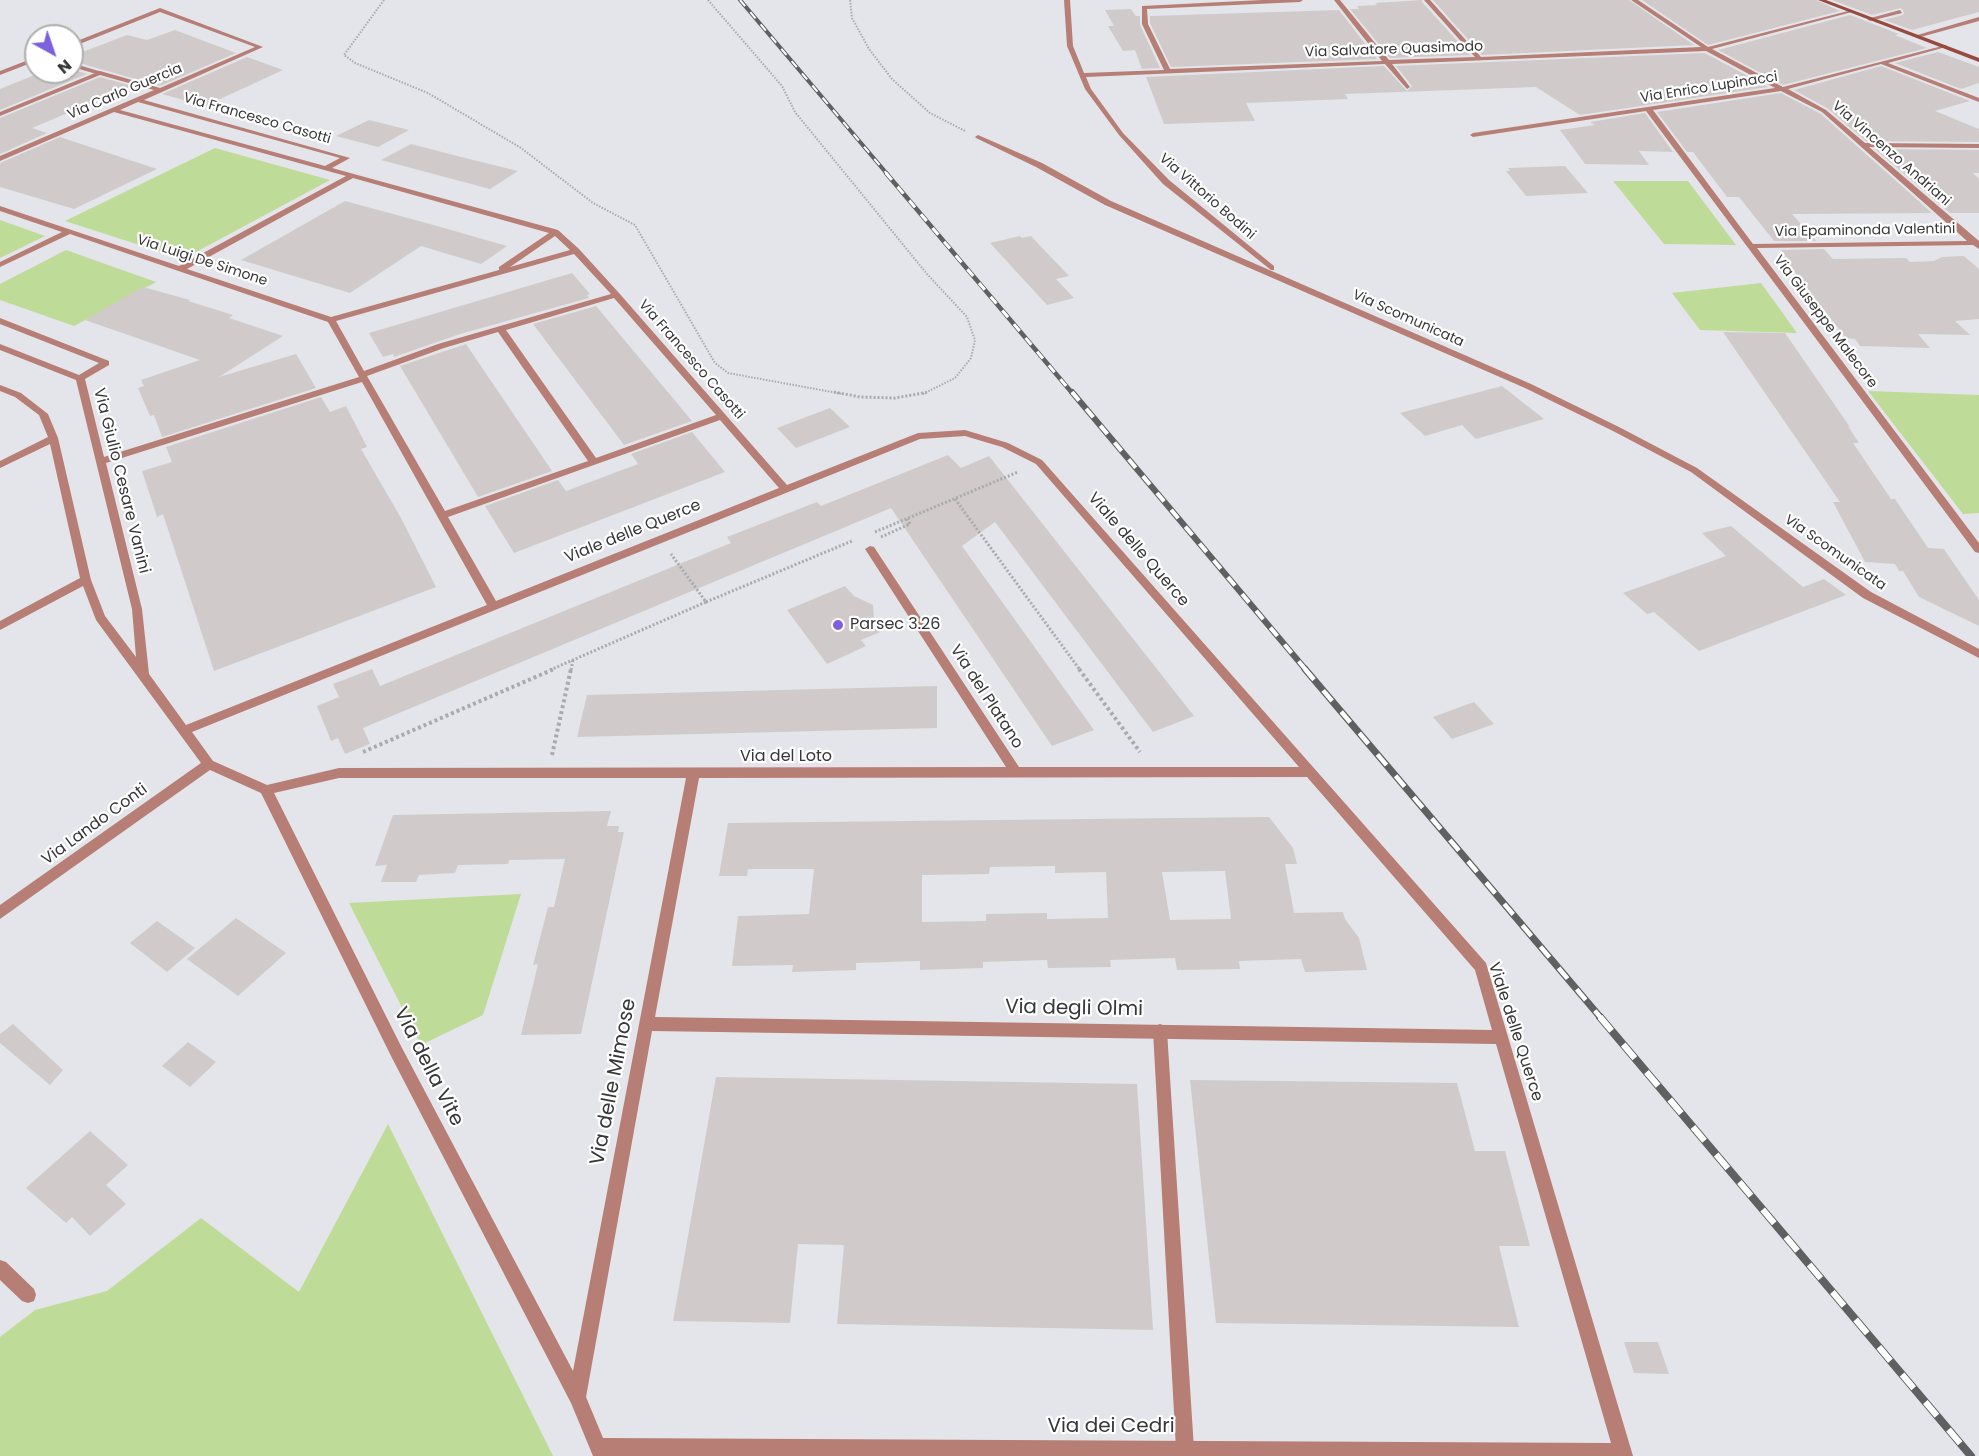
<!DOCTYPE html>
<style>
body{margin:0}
#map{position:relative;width:1979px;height:1456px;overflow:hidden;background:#e3e5ea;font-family:Poppins,sans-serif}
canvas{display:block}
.north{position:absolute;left:24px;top:24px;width:60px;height:60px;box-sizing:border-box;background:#fff;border:2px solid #afafb0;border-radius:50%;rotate:140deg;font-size:16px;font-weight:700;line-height:24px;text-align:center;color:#373739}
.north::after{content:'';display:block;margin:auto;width:21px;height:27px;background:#7d61dc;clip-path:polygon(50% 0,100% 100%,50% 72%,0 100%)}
</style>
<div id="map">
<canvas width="1979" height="1456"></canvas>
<div class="north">N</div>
</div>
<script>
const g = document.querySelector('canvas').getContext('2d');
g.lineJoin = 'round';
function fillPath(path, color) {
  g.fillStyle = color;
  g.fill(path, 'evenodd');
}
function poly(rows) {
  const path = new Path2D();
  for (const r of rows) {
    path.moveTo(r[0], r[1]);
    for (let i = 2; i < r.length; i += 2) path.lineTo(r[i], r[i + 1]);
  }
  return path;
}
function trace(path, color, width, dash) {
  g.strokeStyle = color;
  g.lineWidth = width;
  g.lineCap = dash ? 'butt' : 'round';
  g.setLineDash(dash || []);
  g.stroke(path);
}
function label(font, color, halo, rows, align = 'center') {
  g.font = font + ' Poppins,sans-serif';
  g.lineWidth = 4.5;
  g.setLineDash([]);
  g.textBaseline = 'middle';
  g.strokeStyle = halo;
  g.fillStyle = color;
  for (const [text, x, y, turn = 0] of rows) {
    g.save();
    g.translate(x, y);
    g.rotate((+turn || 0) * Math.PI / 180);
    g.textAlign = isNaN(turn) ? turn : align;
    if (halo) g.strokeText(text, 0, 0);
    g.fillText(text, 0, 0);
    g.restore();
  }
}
fillPath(poly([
 [215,148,330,180,183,259,65,221],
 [1613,181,1688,181,1736,245,1664,244],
 [0,220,45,236,0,258],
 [66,250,156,282,74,326,0,300,0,284],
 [1761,283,1797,333,1700,330,1672,293],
 [1868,391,1979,395,1979,513,1963,514],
 [521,894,483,1015,421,1045,349,903],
 [388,1124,553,1456,0,1456,0,1337,35,1310,107,1291,201,1218,299,1292]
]), '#bfdb98');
fillPath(poly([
 [1422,0,1422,2,1470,55,1390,58,1350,9,1359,9,1357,6,1377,5,1375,3],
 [1433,0,1629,0,1694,45,1482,55],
 [1642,0,1816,0,1840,11,1708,45],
 [1832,0,1979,0,1979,12,1912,30,1884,20,1903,15,1904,12,1901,8,1872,15],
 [1131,9,1136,16,1140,16,1140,25,1160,68,1142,69,1135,50,1123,51,1108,26,1114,26,1105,10],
 [1339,10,1377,59,1171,67,1150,23,1150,16],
 [1850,15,1899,34,1895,35,1927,48,1783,85,1718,50],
 [175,30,236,53,160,86,72,61,78,58,72,56,127,35,147,40],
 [1938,52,1979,67,1979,83,1961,89,1895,63],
 [1705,53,1768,87,1580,115,1536,87,1345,94,1348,99,1246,103,1255,121,1164,124,1146,77,1384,66,1407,91,1412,86,1396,66],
 [247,57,283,70,205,106,162,94],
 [1881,66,1970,101,1935,111,1979,129,1979,142,1866,141,1827,108,1794,90],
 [72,69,87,74,0,110,0,89,42,72,72,72],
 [100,77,136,87,132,86,32,128,47,133,0,154,0,118],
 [1781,93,1821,114,1932,213,1792,214,1816,241,1774,241,1739,197,1727,197,1693,152,1687,152,1657,112],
 [1645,113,1673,152,1639,151,1649,165,1585,164,1560,130,1595,125,1590,122],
 [369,120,409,130,378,147,336,136],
 [60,137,157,169,74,209,0,187,0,163],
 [411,144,461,157,518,171,490,189,381,160],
 [1875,149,1979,150,1979,173,1973,173,1979,179,1979,213,1950,213],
 [1565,166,1588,193,1526,196,1506,171,1510,171,1508,168],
 [345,201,430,224,507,246,481,264,421,246,350,293,241,260],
 [1020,236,1022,238,1031,236,1069,276,1056,279,1074,298,1047,305,990,243],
 [1824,249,1833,259,1906,258,1910,262,1934,261,1942,257,1964,256,1979,269,1979,319,1955,321,1970,335,1918,334,1930,348,1860,346,1855,339,1846,338,1785,260,1788,260,1781,250],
 [572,273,590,294,587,295,589,298,460,334,394,357,393,354,383,357,369,333],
 [143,287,190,300,188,301,233,315,229,318,283,336,219,377,296,354,316,388,162,437,154,415,150,416,138,388,144,386,141,380,200,360,85,320],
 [596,306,692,421,624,445,533,324],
 [1723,332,1785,333,1850,427,1848,426,1859,443,1853,443,1891,499,1895,499,1928,548,1944,549,1979,600,1979,626,1919,597,1903,571,1899,571,1895,564,1865,562,1833,502,1840,502],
 [466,344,552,471,478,497,400,366],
 [1502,386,1544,419,1476,439,1462,425,1425,436,1400,413],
 [321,397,330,412,346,406,367,447,361,449,401,518,436,587,214,671,163,514,157,517,142,471,172,462,166,447],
 [830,408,850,427,796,448,777,428],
 [692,432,725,472,514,553,485,506,558,480,566,491,638,464,631,454],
 [948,455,961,468,989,456,1194,716,1153,732,995,522,962,546,1094,730,1052,746,891,508,363,728,370,744,345,754,338,738,331,741,317,706,339,697,333,684,372,669,380,686,731,543,727,537,817,502,821,506],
 [1731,526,1803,587,1824,579,1846,595,1699,651,1654,612,1647,614,1623,593,1726,556,1702,533],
 [845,586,854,596,873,605,874,620,883,631,861,640,866,646,827,664,787,610],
 [937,686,937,728,577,737,587,695],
 [1474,702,1494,724,1452,739,1433,717],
 [611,811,607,826,619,826,618,832,624,832,581,1034,521,1035,538,964,533,965,548,907,554,907,565,859,509,860,508,864,458,865,455,873,419,875,416,882,381,882,387,865,375,866,393,815],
 [1269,817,1293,848,1297,864,1285,864,1294,913,1343,912,1345,919,1359,938,1367,970,1305,972,1301,959,1239,961,1240,969,1177,970,1175,958,1110,960,1111,967,1048,968,1047,960,983,962,983,968,920,970,920,961,856,963,856,970,792,972,793,965,732,966,738,916,809,914,814,869,748,869,747,876,719,876,728,823],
 [1055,866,1055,873,1106,872,1108,918,1047,919,1047,913,986,914,986,921,922,922,922,875,989,874,990,867],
 [1225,871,1231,919,1170,920,1162,872],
 [236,918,286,953,238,996,187,959],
 [157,921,195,948,167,972,130,943],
 [13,1024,63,1070,50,1085,0,1043,0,1034],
 [188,1042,216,1062,190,1087,162,1066],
 [716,1077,1137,1084,1153,1330,837,1324,844,1245,798,1244,790,1323,673,1321],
 [1190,1080,1457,1083,1475,1151,1505,1151,1530,1246,1499,1246,1519,1327,1216,1323],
 [90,1131,128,1165,106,1185,126,1204,90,1236,72,1217,66,1223,26,1188],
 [1624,1342,1658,1342,1669,1374,1634,1373]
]), '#d0cbca');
trace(poly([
 [384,0,344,55,355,63,428,93,521,148,593,203,635,225,715,363,728,373,843,394],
 [708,0,782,86,795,112,927,274,967,317,975,340,971,358,955,378,923,394],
 [850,0,852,18,869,49,892,79,930,113,965,131]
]), '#a8aaae', 2, [1.5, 1.5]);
trace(poly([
 [834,392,860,397,895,398,929,392],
 [955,499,1080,670],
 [875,532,1018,472],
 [881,537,910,524,907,519],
 [706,602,852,541],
 [550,670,706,602,671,554],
 [571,670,573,660]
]), '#a8aaae', 3, [2, 2]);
trace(poly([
 [1079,669,1140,752],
 [363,752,554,669],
 [552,755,571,669]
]), '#a8aaae', 4, [3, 3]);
fillPath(poly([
 [1900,10,1902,13,1870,21,1867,19,1900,10],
 [72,63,102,72,103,73,100,75,72,67,72,63],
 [1160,1024,1165,1026,1167,1031,1194,1449,1190,1456,1179,1455,1176,1449,1153,1031,1155,1026,1160,1024]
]), '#b67e74');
fillPath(poly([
 [1064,0,1070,0,1073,46,1084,73,1164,70,1142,24,1142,6,1262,0,1303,0,1300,2,1147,9,1148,24,1170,69,1382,61,1334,0,1340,0,1389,60,1475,57,1424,0,1430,0,1481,57,1701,47,1631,0,1638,0,1708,47,1852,10,1852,12,1712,49,1783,87,1946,45,1946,47,1888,63,1979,98,1979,102,1881,64,1788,89,1826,110,1865,143,1979,144,1979,148,1869,147,1979,241,1979,249,1973,245,1757,248,1979,543,1979,553,1975,552,1646,111,1473,137,1470,135,1473,133,1775,88,1706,51,1392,64,1410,87,1407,89,1385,64,1086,77,1091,89,1123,133,1169,180,1274,266,1274,270,1271,270,1163,184,1119,135,1085,89,1067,46,1064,0],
 [1781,91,1822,112,1967,241,1753,244,1653,110,1781,91],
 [160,8,263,47,144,100,350,158,332,168,558,230,579,249,619,293,787,485,918,433,965,430,1008,443,1042,460,1486,963,1633,1456,593,1456,571,1403,392,1058,261,793,210,770,0,919,0,905,201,763,96,620,83,586,0,630,0,621,80,578,50,444,0,468,0,461,48,437,39,415,15,397,0,391,0,385,21,393,48,414,58,438,91,580,105,616,136,657,132,609,76,380,0,350,0,344,79,375,99,363,0,324,0,318,109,361,109,365,85,379,104,457,359,377,328,322,70,234,0,267,0,262,62,232,0,211,0,206,179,266,346,176,114,112,0,161,0,156,154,90,100,75,0,116,0,112,100,71,160,88,255,47,160,12,72,47,72,43,160,8],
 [138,102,340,158,325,166,120,110,138,102],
 [353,178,549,233,499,267,499,270,331,317,187,269,353,178],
 [555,236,570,250,510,267,555,236],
 [574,254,611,294,438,344,364,371,336,321,574,254],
 [614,298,716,415,596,458,506,330,614,298],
 [498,332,588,461,445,511,367,376,444,348,498,332],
 [362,382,487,605,186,725,149,674,142,609,106,463,362,382],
 [720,420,779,488,496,601,448,517,720,420],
 [965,436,1002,447,1036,464,1299,767,1019,767,874,547,870,546,865,549,1006,767,339,768,267,785,213,761,192,732,920,439,965,436],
 [1307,777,1475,970,1492,1030,655,1017,699,778,1307,777],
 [339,778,686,778,573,1371,402,1048,274,793,339,778],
 [652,1031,1496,1044,1611,1443,603,1438,586,1397,652,1031],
 [1979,17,1979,21,1917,38,1914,36,1979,17],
 [36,57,36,61,0,75,0,71,36,57],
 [978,135,1042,163,1111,201,1531,384,1619,427,1697,468,1871,592,1979,649,1979,658,1863,598,1691,472,1613,431,1525,388,1105,205,1036,167,976,138,975,137,978,135],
 [0,1260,6,1262,34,1289,36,1295,34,1301,28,1303,22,1301,0,1280,0,1260]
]), '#b67e74');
fillPath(poly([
 [1818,0,1826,0,1979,58,1979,62,1818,0]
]), '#994a3e');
const railFar4 = poly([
 [740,0,888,175]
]);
const railFar3 = poly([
 [886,173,1073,394]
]);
const railFar2 = poly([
 [1072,392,1306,670]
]);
const railFar1 = poly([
 [1305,669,1601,1018]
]);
const rail = poly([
 [1600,1017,1971,1456]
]);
trace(railFar4, '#606063', 4);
trace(railFar3, '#606063', 4.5);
trace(railFar2, '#606063', 6);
trace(railFar1, '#606063', 7);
trace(rail, '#606063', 8);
trace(railFar4, '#fff', 2, [8]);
trace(railFar3, '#fff', 3, [9]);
trace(railFar2, '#fff', 4, [11]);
trace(railFar1, '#fff', 4.5, [14]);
trace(rail, '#fff', 6, [18]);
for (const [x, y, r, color] of [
 [838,625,6,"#7d61dc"]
]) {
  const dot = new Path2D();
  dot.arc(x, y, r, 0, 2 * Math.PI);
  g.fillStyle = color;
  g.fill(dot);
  trace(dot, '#fff', 2);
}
label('14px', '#373739', '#fff', [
 ["Via Salvatore Quasimodo",1394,50,-2],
 ["Via Enrico Lupinacci",1709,88,-9],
 ["Via Carlo Guercia",125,92,-23],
 ["Via Francesco Casotti",257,119,16],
 ["Via Vincenzo Andriani",1891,154,41],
 ["Via Vittorio Bodini",1207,197,41],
 ["Via Epaminonda Valentini",1865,231,-1],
 ["Via Luigi De Simone",202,261,18],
 ["Via Scomunicata",1408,319,24],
 ["Via Giuseppe Malecore",1825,322,53],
 ["Via Francesco Casotti",691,360,49],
 ["Via Scomunicata",1835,553,35]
]);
label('16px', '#373739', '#fff', [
 ["Via Giulio Cesare Vanini",121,481,76],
 ["Viale delle Querce",633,532,-22],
 ["Viale delle Querce",1138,550,49],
 ["Via del Platano",986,697,57],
 ["Via del Loto",786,757],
 ["Via Lando Conti",95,825,-36],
 ["Viale delle Querce",1515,1032,72]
]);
label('16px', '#373739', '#fff', [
 ["Parsec 3.26",850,625]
], 'left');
label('20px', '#373739', '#fff', [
 ["Via degli Olmi",1074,1009,1],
 ["Via della Vite",428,1067,63],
 ["Via delle Mimose",614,1082,-79],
 ["Via dei Cedri",1111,1427]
]);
</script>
